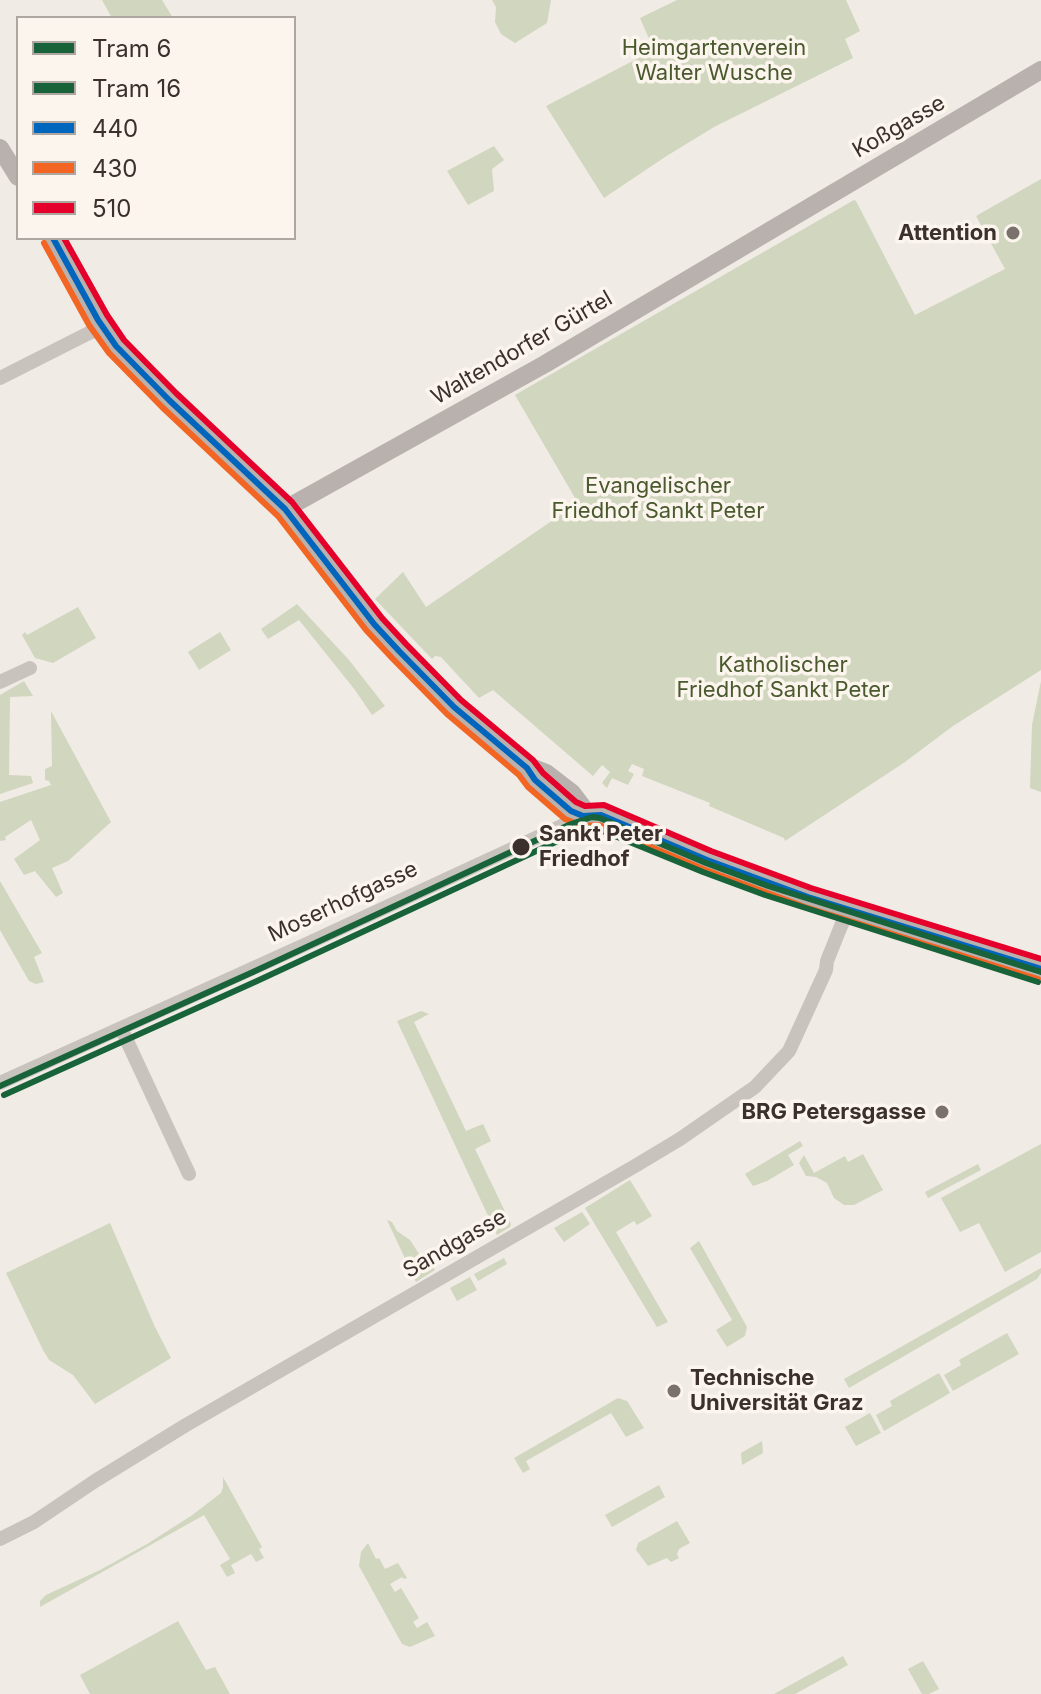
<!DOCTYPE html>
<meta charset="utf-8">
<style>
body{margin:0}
#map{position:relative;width:1041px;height:1694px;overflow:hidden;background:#f0ebe5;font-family:Inter,sans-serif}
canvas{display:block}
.legend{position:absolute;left:16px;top:16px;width:280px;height:224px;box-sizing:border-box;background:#fbf5ee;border:2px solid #aea6a0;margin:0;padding:10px 14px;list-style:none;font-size:24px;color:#3b302b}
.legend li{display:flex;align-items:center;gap:16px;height:40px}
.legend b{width:40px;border:2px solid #aea6a0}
</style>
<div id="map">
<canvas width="1041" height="1694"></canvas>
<ul class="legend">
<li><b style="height:10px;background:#19633a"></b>Tram 6</li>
<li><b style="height:10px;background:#19633a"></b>Tram 16</li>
<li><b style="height:10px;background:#0065bd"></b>440</li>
<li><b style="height:10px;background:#f26522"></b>430</li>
<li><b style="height:10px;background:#e4002b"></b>510</li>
</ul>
</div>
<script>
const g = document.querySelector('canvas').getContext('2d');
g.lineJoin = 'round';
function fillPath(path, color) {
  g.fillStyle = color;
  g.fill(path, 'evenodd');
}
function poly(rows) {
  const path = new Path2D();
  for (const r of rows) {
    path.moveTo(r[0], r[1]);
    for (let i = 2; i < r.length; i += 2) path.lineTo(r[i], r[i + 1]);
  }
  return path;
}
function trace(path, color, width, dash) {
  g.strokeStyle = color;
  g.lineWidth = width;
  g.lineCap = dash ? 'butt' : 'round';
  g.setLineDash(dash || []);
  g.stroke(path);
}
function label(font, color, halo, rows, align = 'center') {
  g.font = font + ' Inter,sans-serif';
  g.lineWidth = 7;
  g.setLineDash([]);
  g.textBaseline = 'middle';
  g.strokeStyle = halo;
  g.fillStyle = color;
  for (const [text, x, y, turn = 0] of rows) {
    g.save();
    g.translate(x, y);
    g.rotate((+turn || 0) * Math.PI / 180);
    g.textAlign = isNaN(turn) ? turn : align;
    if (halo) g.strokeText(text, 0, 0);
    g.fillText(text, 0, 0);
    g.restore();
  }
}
fillPath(poly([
 [102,0,162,0,173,18,112,18],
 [492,0,551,0,547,23,515,43,501,34,495,22,496,7],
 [677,0,846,0,860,31,845,39,853,58,714,127,665,157,604,198,546,106,654,50,640,18],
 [494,146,504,160,492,169,494,191,468,205,447,171],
 [1041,179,1041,670,953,726,905,762,785,841,784,838,709,806,710,803,642,776,644,769,632,764,628,771,634,774,628,785,612,778,607,788,602,783,610,772,602,765,593,776,493,690,479,698,441,657,435,656,432,659,375,599,403,572,426,607,578,503,515,395,854,200,856,201,915,315,1005,269,976,216],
 [297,604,349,660,385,706,372,715,355,690,299,620,268,639,261,629],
 [78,607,96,638,53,663,35,658,22,635,25,632,27,635],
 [220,632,231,650,199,670,188,652],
 [24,681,33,696,10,697,9,775,31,776,33,783,0,794,0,695],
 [1041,681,1041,792,1030,788,1032,725],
 [51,711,111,822,68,861,52,868,63,893,56,897,35,871,24,875,14,859,40,840,31,820,5,837,6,840,0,841,0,802,51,785,49,781,45,780,45,769,52,766],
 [0,881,42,953,34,957,44,982,36,984,29,981,0,930],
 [421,1011,429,1014,414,1022,466,1131,483,1124,491,1141,475,1149,511,1224,510,1227,497,1235,397,1021],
 [800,1141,803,1146,788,1155,794,1165,767,1181,753,1186,745,1174],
 [1041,1144,1041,1252,1005,1272,979,1223,960,1232,941,1198],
 [863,1154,883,1190,854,1205,844,1205,834,1198,827,1183,816,1177,806,1176,799,1163,804,1155,814,1173,845,1156,848,1162],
 [978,1164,981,1170,928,1198,925,1192],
 [630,1180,652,1216,637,1225,634,1221,616,1232,668,1322,657,1327,585,1208],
 [582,1212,590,1224,564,1242,554,1228],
 [387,1220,392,1222,397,1231,410,1240,429,1269,433,1267,435,1270,416,1282],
 [110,1223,155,1327,171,1358,95,1404,73,1375,49,1360,43,1350,6,1273],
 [699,1241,747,1327,745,1336,727,1347,716,1330,732,1320,690,1248],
 [504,1258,507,1264,478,1281,474,1274],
 [1041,1268,1041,1273,1037,1279,849,1388,844,1379],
 [470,1277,477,1290,457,1301,450,1288],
 [1007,1333,1019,1354,953,1391,944,1375,961,1365,959,1360],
 [939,1373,950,1393,884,1431,876,1415,892,1406,890,1401],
 [618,1398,627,1401,644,1428,626,1437,611,1413,526,1461,530,1469,523,1473,514,1458],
 [870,1413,881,1433,856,1446,845,1427],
 [762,1441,763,1453,742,1465,741,1453],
 [223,1477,262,1547,259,1549,264,1558,256,1562,251,1554,231,1565,235,1573,227,1577,220,1565,230,1559,204,1515,40,1607,40,1601,46,1595,100,1570,147,1544,191,1516,221,1493,223,1487],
 [659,1485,665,1497,612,1527,605,1515],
 [677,1521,690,1543,679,1549,677,1554,679,1558,671,1562,667,1558,648,1566,636,1550,638,1543],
 [368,1543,376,1559,379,1558,385,1569,398,1563,407,1578,404,1579,402,1577,390,1584,395,1592,401,1588,419,1618,413,1622,417,1628,427,1622,435,1636,410,1647,402,1644,359,1566,361,1552],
 [178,1621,206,1670,215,1667,230,1694,90,1694,80,1675],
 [843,1656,848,1665,795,1694,774,1694],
 [923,1661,939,1689,929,1694,922,1694,908,1669]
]), '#d1d6bf');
trace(poly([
 [0,378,89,333,102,328],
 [0,682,30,668],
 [121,1028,189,1174],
 [0,1083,302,946,583,816],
 [0,1539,34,1522,95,1481,186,1425,635,1166,680,1139,755,1087,789,1051,826,970,827,961,841,926,849,910]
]), '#c9c3be', 14);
trace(poly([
 [0,148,18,177],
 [53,238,98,320,116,346,169,400,285,509,374,624,399,651,454,707,527,768,535,780,571,811,583,816,601,815,707,860,808,897,1041,969],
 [285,509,545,364,1041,70],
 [527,768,533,768,546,773,572,793,582,806,583,816]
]), '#b8b1ad', 18);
trace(poly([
 [53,238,98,320,116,346,169,400,285,509,374,624,399,651,454,707,527,768,535,780,571,811,583,816,601,815,707,860,808,897,1041,969]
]), '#0065bd', 6);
trace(poly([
 [44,243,89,325,109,353,162,407,278,516,366,630,392,658,447,714,519,775,528,787,565,819,581,826,599,825,703,869,805,907,1038,979]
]), '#f26522', 6);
trace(poly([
 [64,238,107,315,124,340,176,393,292,502,382,618,406,644,461,700,533,760,543,773,576,802,585,806,604,805,711,851,811,888,1041,959]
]), '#e4002b', 6);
trace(poly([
 [0,1086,253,972,571,824,592,817,600,818,706,863,768,886,1041,972]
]), '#19633a', 6);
trace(poly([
 [4,1095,257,981,575,833,593,827,703,872,765,895,1038,982]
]), '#19633a', 6);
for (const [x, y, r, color] of [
 [1013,233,8,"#7a716c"],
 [521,847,10,"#3b302b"],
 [942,1112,8,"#7a716c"],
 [674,1391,8,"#7a716c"]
]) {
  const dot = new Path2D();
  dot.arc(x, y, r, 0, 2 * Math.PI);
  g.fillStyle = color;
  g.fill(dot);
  trace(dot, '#fbf5ee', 3);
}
label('22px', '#4a5a2e', '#fbf5ee', [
 ["Heimgartenverein",714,48],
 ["Walter Wusche",714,73],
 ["Evangelischer",658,486],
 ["Friedhof Sankt Peter",658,511],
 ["Katholischer",783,665],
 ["Friedhof Sankt Peter",783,690]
]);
label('22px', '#3b302b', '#fbf5ee', [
 ["Koßgasse",899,127,-30],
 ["Waltendorfer Gürtel",522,348,-30],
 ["Moserhofgasse",343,902,-25],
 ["Sandgasse",455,1244,-30]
]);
label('bold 22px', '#3b302b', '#fbf5ee', [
 ["Attention",997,233],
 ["BRG Petersgasse",926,1112],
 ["Technische",690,1378,"left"],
 ["Universität Graz",690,1403,"left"]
], 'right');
label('bold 22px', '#3b302b', '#fbf5ee', [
 ["Sankt Peter",539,834],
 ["Friedhof",539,859]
], 'left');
</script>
